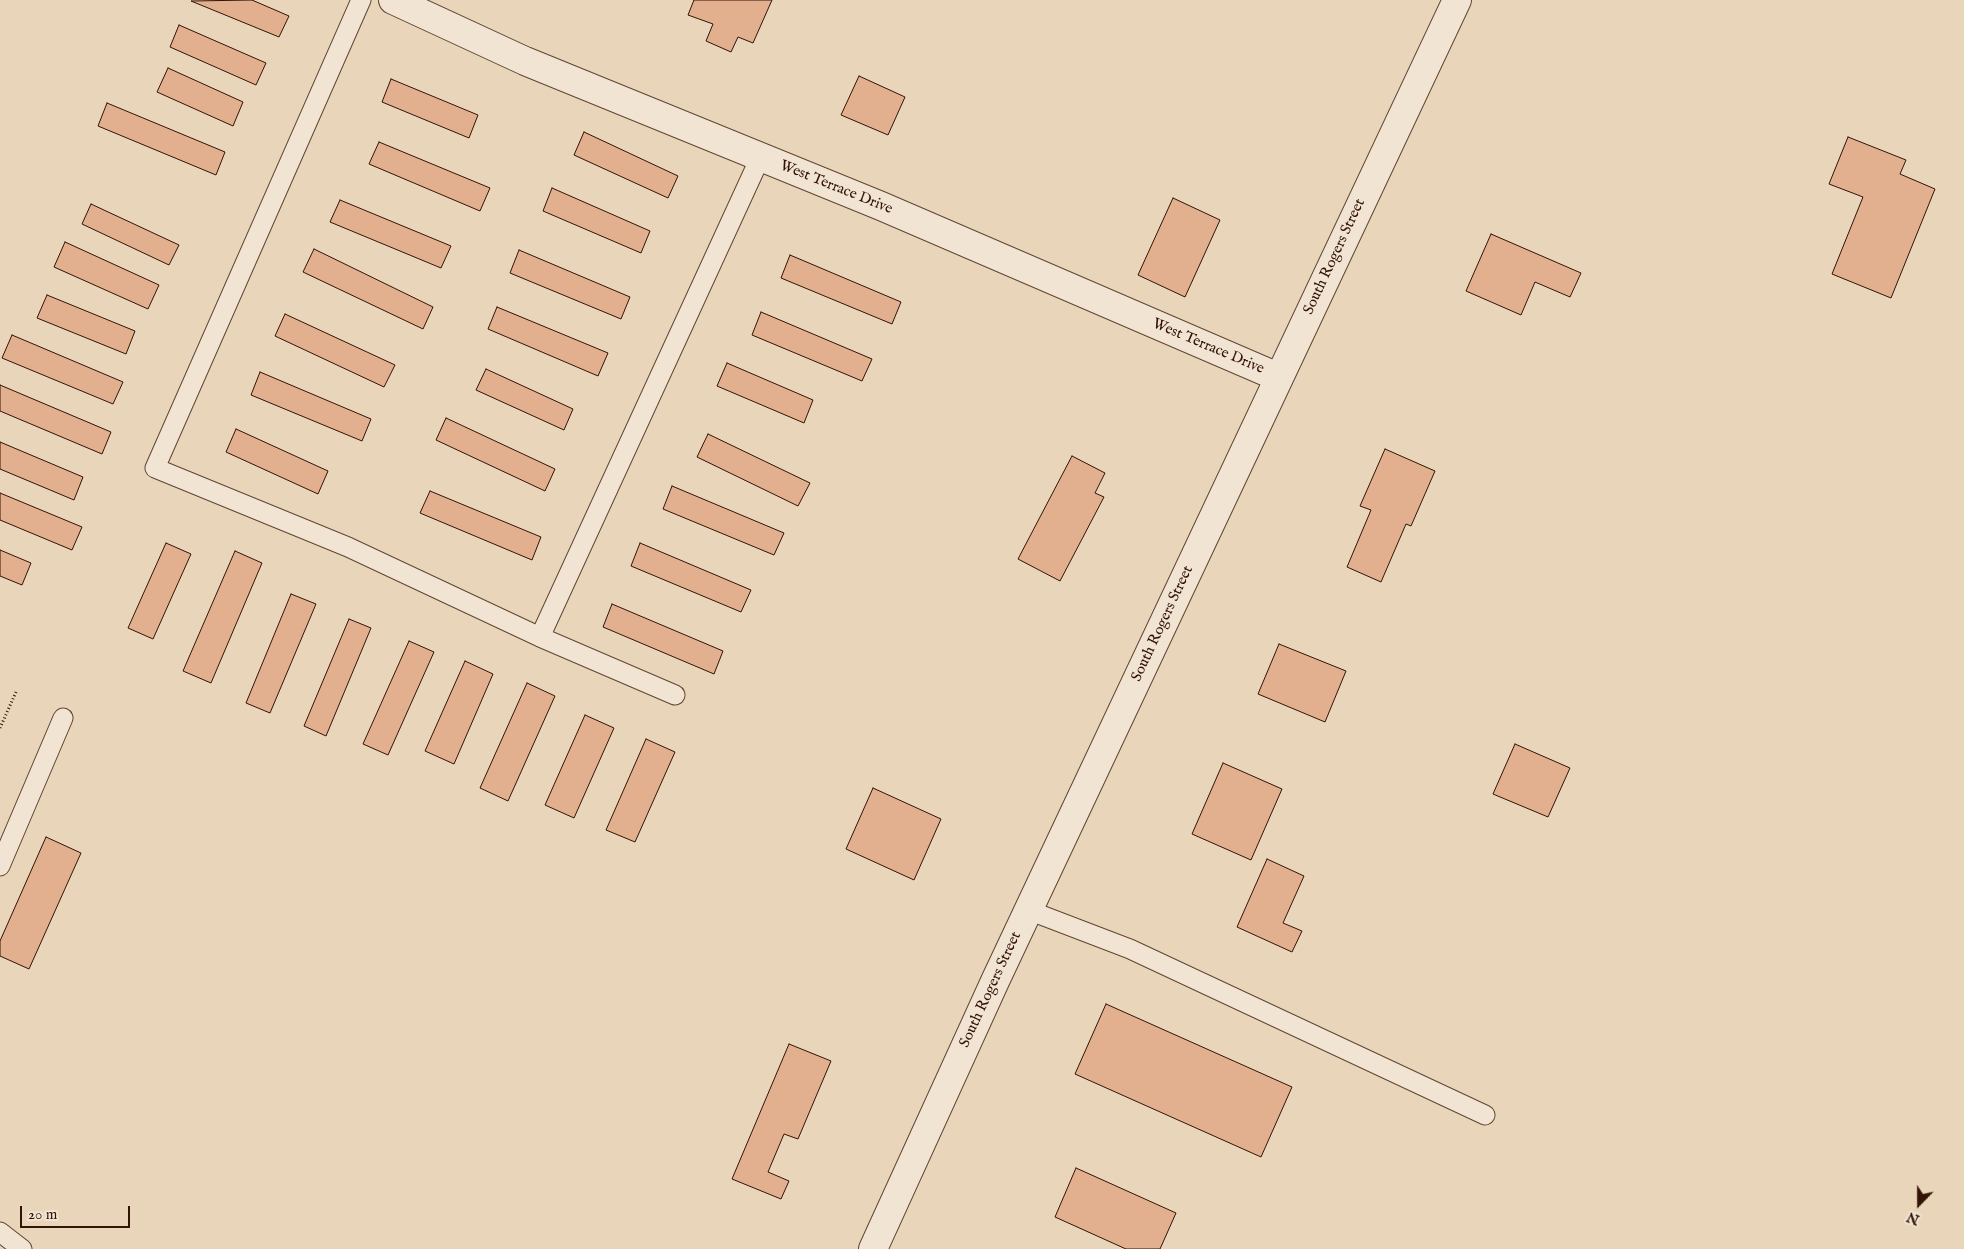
<!DOCTYPE html>
<style>
body{margin:0}
#map{position:relative;width:1964px;height:1249px;overflow:hidden;background:#e9d6ba;font-family:"IM FELL English",serif}
canvas{display:block}
.north{position:absolute;left:1894px;top:1179px;width:50px;height:50px;-webkit-text-stroke:4px #f1e4d2;paint-order:stroke;rotate:202deg;font-size:14px;font-weight:700;line-height:20px;text-align:center;color:#321306}
.north::after{content:'';display:block;margin:auto;width:18px;height:22px;background:#321306;clip-path:polygon(50% 0,100% 100%,50% 72%,0 100%)}
.scale{position:absolute;left:20px;top:1206px;width:110px;height:22px;box-sizing:border-box;border:2px solid #321306;border-top:0;padding-left:6px;font-size:15px;line-height:18px;white-space:nowrap;color:#321306;-webkit-text-stroke:4px #f1e4d2;paint-order:stroke}
</style>
<div id="map">
<canvas width="1964" height="1249"></canvas>
<div class="north">N</div>
<div class="scale">20 m</div>
</div>
<script>
const g = document.querySelector('canvas').getContext('2d');
g.lineJoin = 'round';
function fillPath(path, color) {
  g.fillStyle = color;
  g.fill(path, 'evenodd');
}
function poly(rows) {
  const path = new Path2D();
  for (const r of rows) {
    path.moveTo(r[0], r[1]);
    for (let i = 2; i < r.length; i += 2) path.lineTo(r[i], r[i + 1]);
  }
  return path;
}
function trace(path, color, width, dash) {
  g.strokeStyle = color;
  g.lineWidth = width;
  g.lineCap = dash ? 'butt' : 'round';
  g.setLineDash(dash || []);
  g.stroke(path);
}
function label(font, color, halo, rows, align = 'center') {
  g.font = font + ' "IM FELL English",serif';
  g.lineWidth = 4;
  g.setLineDash([]);
  g.textBaseline = 'middle';
  g.strokeStyle = halo;
  g.fillStyle = color;
  for (const [text, x, y, turn = 0] of rows) {
    g.save();
    g.translate(x, y);
    g.rotate((+turn || 0) * Math.PI / 180);
    g.textAlign = isNaN(turn) ? turn : align;
    if (halo) g.strokeText(text, 0, 0);
    g.fillText(text, 0, 0);
    g.restore();
  }
}
const building = poly([
 [252,0,289,16,279,37,191,1,252,0],
 [694,0,772,0,753,43,738,37,731,52,706,41,713,24,688,15,694,0],
 [179,25,266,63,256,85,170,47,179,25],
 [168,68,243,102,233,126,157,92,168,68],
 [859,76,905,97,888,135,841,115,859,76],
 [391,79,478,115,469,138,382,102,391,79],
 [107,103,225,152,216,175,98,126,107,103],
 [584,132,678,176,668,198,574,155,584,132],
 [1848,137,1906,160,1900,174,1935,189,1891,298,1832,274,1863,197,1829,184,1848,137],
 [379,142,490,188,480,211,369,164,379,142],
 [552,188,650,231,641,253,543,211,552,188],
 [1173,198,1220,220,1185,297,1138,275,1173,198],
 [340,200,451,246,441,268,330,222,340,200],
 [91,204,179,245,169,265,82,224,91,204],
 [1491,234,1581,273,1570,297,1535,282,1521,315,1466,291,1491,234],
 [65,242,159,285,148,309,54,267,65,242],
 [314,249,433,307,423,329,303,272,314,249],
 [519,250,630,297,621,319,510,273,519,250],
 [790,255,901,302,892,324,781,278,790,255],
 [47,295,135,331,126,354,37,318,47,295],
 [497,307,608,353,598,376,488,329,497,307],
 [761,312,872,359,862,381,752,335,761,312],
 [285,314,395,365,384,387,275,336,285,314],
 [12,335,123,382,113,404,2,358,12,335],
 [727,363,813,400,804,423,717,386,727,363],
 [486,369,573,409,564,430,476,390,486,369],
 [260,372,371,419,362,441,251,395,260,372],
 [0,385,111,432,102,454,0,411,0,385],
 [446,418,555,469,545,491,436,440,446,418],
 [236,429,328,471,318,494,226,452,236,429],
 [708,434,810,483,798,506,697,457,708,434],
 [0,442,83,477,74,500,0,469,0,442],
 [1385,449,1435,471,1411,526,1406,524,1381,582,1347,567,1371,510,1360,506,1385,449],
 [1072,456,1105,473,1095,493,1104,497,1060,581,1018,559,1072,456],
 [672,486,784,533,774,555,663,509,672,486],
 [430,491,541,537,532,560,420,513,430,491],
 [0,493,82,527,72,550,0,520,0,493],
 [166,543,191,554,153,639,128,628,166,543],
 [640,543,751,590,741,612,631,566,640,543],
 [0,550,31,563,22,585,0,576,0,550],
 [235,551,262,563,211,683,183,671,235,551],
 [291,594,316,604,270,713,246,703,291,594],
 [612,604,723,651,714,674,603,627,612,604],
 [349,619,371,628,326,736,304,726,349,619],
 [409,641,434,652,388,755,363,744,409,641],
 [1279,644,1346,671,1325,722,1258,694,1279,644],
 [465,661,493,674,454,764,425,751,465,661],
 [527,683,555,696,508,801,480,788,527,683],
 [585,715,614,728,574,818,545,805,585,715],
 [646,739,675,752,635,842,606,830,646,739],
 [1515,744,1570,768,1548,817,1493,794,1515,744],
 [1223,763,1282,789,1251,860,1192,834,1223,763],
 [873,788,941,819,914,880,846,849,873,788],
 [46,837,81,853,29,969,0,956,0,941,46,837],
 [1267,859,1304,876,1283,923,1302,931,1292,952,1237,927,1267,859],
 [1106,1004,1292,1087,1261,1157,1075,1074,1106,1004],
 [789,1044,831,1061,798,1139,784,1134,768,1172,789,1181,781,1199,732,1179,789,1044],
 [1076,1168,1176,1213,1160,1249,1126,1249,1055,1217,1076,1168]
]);
fillPath(building, '#e2af8f');
trace(building, '#321306', 1);
const service = poly([
 [361,0,155,468,348,547,540,637,675,695],
 [540,637,760,158],
 [0,866,63,718],
 [1028,910,1130,949,1485,1115],
 [0,1232,22,1249]
]);
const minor = poly([
 [393,0,525,61,881,206,1278,377]
]);
const tertiary = poly([
 [873,1249,996,979,1457,0]
]);
trace(service, '#604433', 21);
trace(minor, '#604433', 30);
trace(tertiary, '#604433', 30);
trace(poly([
 [0,728,16,692]
]), '#321306', 3, [1, 2.5]);
trace(service, '#f1e4d2', 19);
trace(minor, '#f1e4d2', 28);
trace(tertiary, '#f1e4d2', 28);
label('15px', '#321306', '#f1e4d2', [
 ["West Terrace Drive",836,188,22],
 ["South Rogers Street",1335,257,-65],
 ["West Terrace Drive",1208,347,23],
 ["South Rogers Street",1163,624,-65],
 ["South Rogers Street",991,990,-65]
]);
</script>
